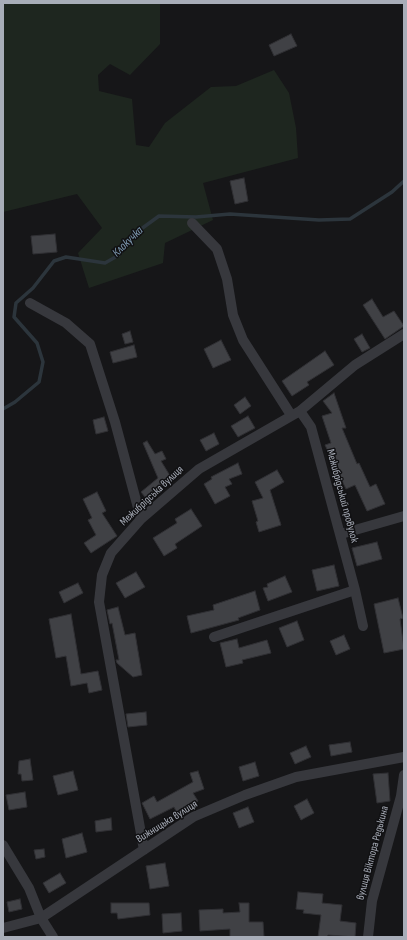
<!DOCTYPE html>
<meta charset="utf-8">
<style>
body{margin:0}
#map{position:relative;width:407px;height:940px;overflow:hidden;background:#161618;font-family:"Sofia Sans Condensed",sans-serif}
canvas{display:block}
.frame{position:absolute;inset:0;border:4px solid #a8adb8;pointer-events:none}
</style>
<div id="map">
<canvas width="407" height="940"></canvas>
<div class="frame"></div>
</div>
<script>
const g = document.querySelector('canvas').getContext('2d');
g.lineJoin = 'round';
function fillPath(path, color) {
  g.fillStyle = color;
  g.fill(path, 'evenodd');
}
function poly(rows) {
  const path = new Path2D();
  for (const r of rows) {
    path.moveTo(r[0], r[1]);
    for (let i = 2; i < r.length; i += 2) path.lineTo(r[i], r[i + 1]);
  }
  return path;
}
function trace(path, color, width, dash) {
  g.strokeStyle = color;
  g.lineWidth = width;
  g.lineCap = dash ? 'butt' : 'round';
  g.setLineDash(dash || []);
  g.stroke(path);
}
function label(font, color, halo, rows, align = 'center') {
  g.font = font + ' "Sofia Sans Condensed",sans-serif';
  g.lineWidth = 3;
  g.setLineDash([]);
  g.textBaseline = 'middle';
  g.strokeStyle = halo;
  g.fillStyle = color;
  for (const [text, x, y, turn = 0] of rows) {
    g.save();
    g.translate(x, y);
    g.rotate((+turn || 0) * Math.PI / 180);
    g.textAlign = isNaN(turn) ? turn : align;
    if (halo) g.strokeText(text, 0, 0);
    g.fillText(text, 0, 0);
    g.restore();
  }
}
fillPath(poly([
 [3,3,160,3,160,44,130,75,110,64,98,75,99,91,132,99,136,145,149,147,165,123,211,87,236,86,274,70,289,93,296,128,298,158,203,183,213,220,165,243,163,263,89,288,78,253,102,228,77,194,3,212]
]), '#1e261f');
trace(poly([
 [3,409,15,402,39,382,43,362,37,343,14,317,16,303,33,288,54,261,66,257,105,263,119,255,137,232,159,216,196,217,230,214,319,220,350,219,392,192,404,181]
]), '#2c353c', 3.5);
const building = poly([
 [291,34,297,46,274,56,269,45,291,34],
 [244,178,248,201,235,204,230,181,244,178],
 [55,234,57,252,33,254,31,236,55,234],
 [372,299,383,317,394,311,404,326,385,339,363,305,372,299],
 [130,331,133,342,125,344,122,334,130,331],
 [362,334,370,348,362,352,354,339,362,334],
 [221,340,231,360,213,368,204,349,221,340],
 [134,345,137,357,113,363,110,352,134,345],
 [325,351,334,365,307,382,309,385,292,396,282,381,325,351],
 [334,393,346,428,342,428,357,464,359,463,370,487,376,484,385,504,367,511,355,485,346,489,325,445,331,443,322,416,332,413,323,401,334,393],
 [245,397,251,406,240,414,234,405,245,397],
 [248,416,255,428,238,437,231,426,248,416],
 [104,417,108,431,96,434,93,420,104,417],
 [214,433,219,444,206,451,200,440,214,433],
 [147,441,155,454,162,451,166,459,161,461,172,479,145,497,141,492,158,478,143,443,147,441],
 [238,463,242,474,229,479,232,484,225,487,230,496,215,504,204,484,212,479,211,477,238,463],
 [277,470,284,482,270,490,281,525,259,532,256,522,258,521,252,501,263,498,255,482,277,470],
 [97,492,106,511,102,513,117,536,91,553,84,543,96,535,88,520,92,518,83,499,97,492],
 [191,509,202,526,175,544,177,548,164,556,153,538,177,523,175,519,191,509],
 [377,542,382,559,357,566,352,548,377,542],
 [334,565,339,586,317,591,312,570,334,565],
 [136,572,145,587,125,598,116,583,136,572],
 [285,576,292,592,268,601,263,588,268,587,267,584,285,576],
 [78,583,83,593,64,603,59,592,78,583],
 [255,591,260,610,238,618,239,620,191,633,187,616,214,610,213,605,255,591],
 [398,598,403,618,400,619,404,649,384,653,374,604,398,598],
 [118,607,125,635,135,633,142,675,133,677,117,663,116,660,119,660,112,623,110,624,107,610,118,607],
 [71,614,81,674,98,671,102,690,89,693,87,683,71,686,66,656,56,658,49,619,71,614],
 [297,621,304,640,287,647,279,628,297,621],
 [344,635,350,649,336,655,330,641,344,635],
 [237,639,239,648,267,640,271,653,242,660,243,663,226,667,220,643,237,639],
 [146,712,147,725,128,727,126,714,146,712],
 [350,742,352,752,331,756,329,745,350,742],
 [306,746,311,757,295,764,290,753,306,746],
 [30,759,33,780,22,781,21,774,18,774,19,761,30,759],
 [255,762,259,776,243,781,239,767,255,762],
 [73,771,78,790,58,795,53,776,73,771],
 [198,771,204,789,193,793,198,801,177,813,174,807,150,819,142,803,154,796,157,802,193,782,190,773,198,771],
 [388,773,390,801,377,803,373,774,388,773],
 [25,792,27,807,9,810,6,795,25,792],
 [307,799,314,813,301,820,294,806,307,799],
 [248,807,254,822,239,828,233,813,248,807],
 [111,818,112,830,96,832,95,821,111,818],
 [82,833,87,852,66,858,62,839,82,833],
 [44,849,45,857,36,859,34,850,44,849],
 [165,863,169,886,150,889,146,866,165,863],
 [60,873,66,883,49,893,43,883,60,873],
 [298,892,323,894,322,903,342,905,340,921,356,923,355,937,328,935,327,937,318,937,321,915,303,913,304,910,296,909,298,892],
 [20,899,22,909,9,912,7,902,20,899],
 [111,903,149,903,150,915,118,919,117,913,111,913,111,903],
 [239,903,249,903,249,922,263,922,264,937,230,937,230,929,200,931,199,910,223,909,223,913,240,912,239,903],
 [181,913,182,931,163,933,162,914,181,913]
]);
fillPath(building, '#404145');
trace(building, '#303034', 1);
trace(poly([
 [192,223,217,249,227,279,233,315,243,340,291,415],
 [30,303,66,323,90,344,115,422,141,519],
 [300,411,311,427,355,590,363,626],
 [341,534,404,516],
 [214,637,355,590],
 [3,845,29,888,41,918,53,937],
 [144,850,99,602,102,575,111,553,141,519,199,469,300,411,355,365,404,334],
 [3,928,41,918,193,817,245,795,296,777,404,757],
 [368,937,372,901,401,796,404,775]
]), '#37383d', 10);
label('11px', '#a8adb8', '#111113', [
 ["Межибрідська вулиця",152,496,-43],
 ["Межибрідський провулок",342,496,75],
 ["Вижницька вулиця",167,822,-32],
 ["вулиця Віктора Редькина",373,853,-75]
]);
label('italic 12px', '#7f9bb3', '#111113', [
 ["Клокучка",128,242,-44]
]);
</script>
